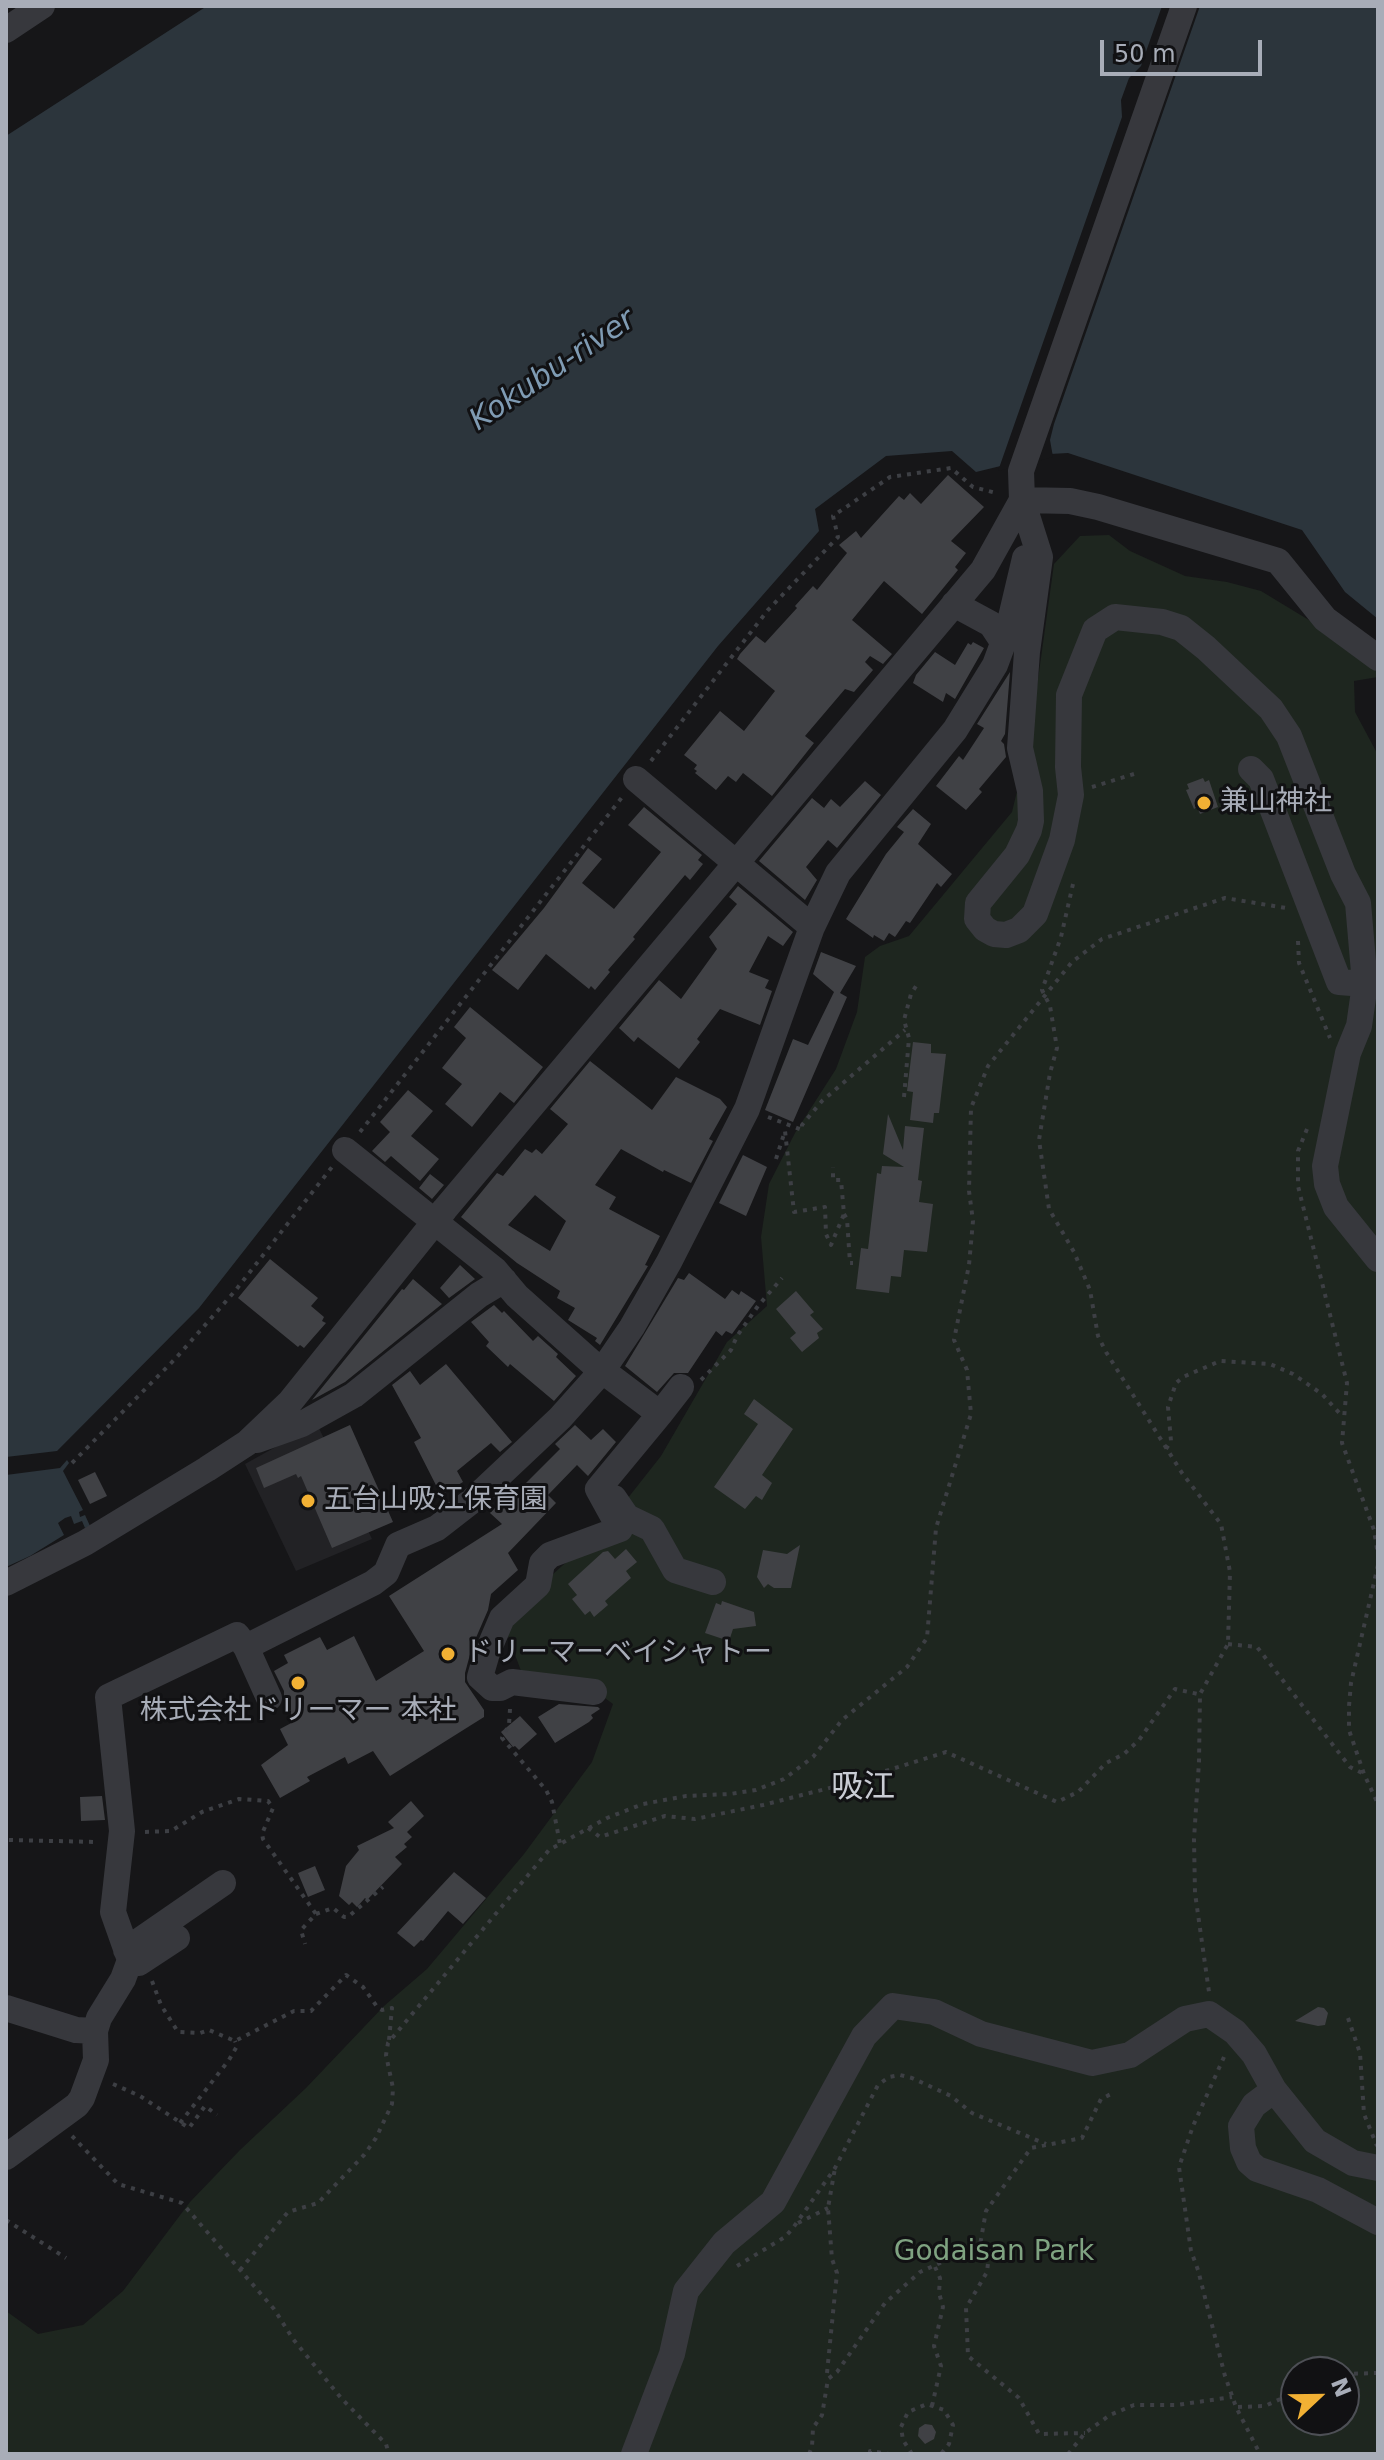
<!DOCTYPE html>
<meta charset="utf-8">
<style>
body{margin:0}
#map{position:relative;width:1384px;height:2460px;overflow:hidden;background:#161618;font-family:"DejaVu Sans",sans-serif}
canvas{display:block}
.frame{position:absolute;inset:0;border:8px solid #a8adb8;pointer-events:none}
.north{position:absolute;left:1280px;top:2356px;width:80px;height:80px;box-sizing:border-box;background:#111113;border:2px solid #4d4f55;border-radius:50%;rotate:68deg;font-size:22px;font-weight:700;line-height:32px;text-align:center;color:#a8adb8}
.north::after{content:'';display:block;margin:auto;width:28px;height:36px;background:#f2b134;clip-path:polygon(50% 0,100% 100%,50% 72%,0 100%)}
.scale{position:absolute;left:1100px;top:40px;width:162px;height:36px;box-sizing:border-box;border:4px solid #a8adb8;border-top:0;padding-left:10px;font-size:24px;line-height:28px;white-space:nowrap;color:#a8adb8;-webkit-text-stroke:6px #111113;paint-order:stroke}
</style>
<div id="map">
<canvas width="1384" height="2460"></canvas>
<div class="frame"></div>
<div class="north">N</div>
<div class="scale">50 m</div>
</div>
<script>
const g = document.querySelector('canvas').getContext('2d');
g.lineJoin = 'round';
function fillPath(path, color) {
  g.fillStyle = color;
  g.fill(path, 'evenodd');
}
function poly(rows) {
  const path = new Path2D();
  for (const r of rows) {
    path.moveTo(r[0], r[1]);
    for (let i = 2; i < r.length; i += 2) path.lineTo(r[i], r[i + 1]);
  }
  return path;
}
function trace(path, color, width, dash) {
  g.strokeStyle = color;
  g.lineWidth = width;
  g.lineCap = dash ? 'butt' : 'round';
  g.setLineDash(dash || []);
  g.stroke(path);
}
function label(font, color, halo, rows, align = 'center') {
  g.font = font + ' "DejaVu Sans","Noto Sans JP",sans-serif';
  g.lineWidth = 6;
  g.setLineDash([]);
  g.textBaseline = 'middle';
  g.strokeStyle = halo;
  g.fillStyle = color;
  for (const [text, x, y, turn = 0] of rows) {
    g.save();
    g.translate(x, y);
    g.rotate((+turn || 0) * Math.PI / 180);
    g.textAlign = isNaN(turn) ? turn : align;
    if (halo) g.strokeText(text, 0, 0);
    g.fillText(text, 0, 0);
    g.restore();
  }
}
fillPath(poly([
 [317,1424,372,1539,296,1571,245,1464]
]), '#222225');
fillPath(poly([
 [1109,535,1130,551,1185,576,1227,582,1261,591,1322,628,1378,671,1378,677,1354,681,1355,712,1378,755,1378,2454,6,2454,6,2311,38,2334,83,2325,123,2291,190,2202,240,2150,306,2088,384,2006,427,1969,524,1854,592,1762,613,1704,583,1682,523,1676,506,1631,510,1613,583,1547,620,1508,661,1456,727,1342,767,1306,761,1237,769,1184,795,1133,836,1069,857,1012,865,957,880,946,909,936,1012,812,1030,737,1054,564,1080,536],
 [1296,2372,1344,2372,1344,2420,1296,2420]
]), '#1e261f');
fillPath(poly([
 [207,6,1378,6,1378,619,1345,592,1302,530,1068,453,1050,454,976,472,952,451,886,456,815,509,819,531,718,646,199,1308,57,1451,6,1457,6,136],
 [67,1460,69,1463,63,1471,83,1510,79,1512,80,1517,85,1515,90,1526,85,1528,82,1521,74,1524,71,1516,65,1518,58,1523,64,1535,30,1556,6,1567,6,1475,60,1468]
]), '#2c353c');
fillPath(poly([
 [1162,6,1200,6,1054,424,1050,440,1053,457,998,471,1122,117,1121,100,1129,78,1141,66]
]), '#161618');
fillPath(poly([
 [948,475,984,507,951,541,966,553,955,567,958,570,922,614,884,581,852,620,892,654,883,664,870,656,865,662,873,670,854,692,845,689,805,736,814,743,772,796,743,773,736,782,728,776,716,790,695,773,697,771,694,769,697,765,684,755,720,711,744,731,775,691,737,659,740,654,756,636,765,643,797,608,795,606,813,586,817,590,847,553,839,545,856,531,861,538,899,496,904,500,910,493,921,504],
 [973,642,984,648,955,699,946,693,943,702,913,683,916,675,935,652,955,665,968,643,971,645],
 [1010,672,1005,734,1001,741,1004,744,1006,757,979,789,982,792,966,810,936,786,959,756,963,760,984,728,977,724],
 [1203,778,1205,782,1209,780,1218,807,1200,814,1197,807,1194,809,1186,790,1189,789,1187,784],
 [865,781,881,795,837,848,828,840,806,867,817,880,805,900,759,861,812,798,824,808,831,799,840,807],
 [644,807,702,855,698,860,703,864,690,880,685,875,633,937,635,939,608,970,610,972,595,990,591,986,589,989,546,954,518,990,492,970,544,908,588,848,602,859,582,883,614,909,661,852,628,825],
 [913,809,931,824,918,844,952,874,941,887,937,883,910,923,906,921,895,937,889,933,884,941,874,935,873,938,846,919,886,854,904,832,897,827],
 [738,886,793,932,783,946,768,936,749,972,769,980,765,988,772,991,760,1025,720,1009,697,1039,700,1042,679,1069,638,1037,634,1042,619,1028,659,980,681,999,717,949,709,937,737,904,729,897],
 [821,952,856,966,840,993,847,997,793,1122,765,1110,793,1039,808,1045,834,992,813,974],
 [470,1007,543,1067,514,1103,500,1092,472,1127,445,1104,462,1084,442,1068,466,1038,454,1027],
 [913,1042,931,1044,931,1053,946,1054,939,1113,934,1113,933,1123,910,1120,913,1092,907,1091],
 [590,1061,652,1110,676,1077,720,1099,727,1107,709,1139,713,1141,691,1183,664,1170,663,1172,621,1149,595,1185,616,1197,609,1209,660,1236,645,1265,648,1266,600,1345,595,1341,597,1338,568,1320,575,1308,557,1298,560,1291,517,1263,461,1217,497,1173,503,1176,525,1149,532,1153,536,1149,542,1154,568,1124,550,1109],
 [535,1195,566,1221,550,1251,508,1225],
 [408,1090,433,1111,411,1136,439,1159,420,1181,391,1156,385,1162,372,1151,390,1132,380,1122],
 [888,1114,903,1150,905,1126,924,1128,918,1180,922,1181,919,1202,933,1204,927,1252,904,1250,901,1277,891,1276,889,1293,856,1289,861,1248,868,1249,877,1173,881,1174,882,1166,904,1167,883,1154],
 [743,1155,767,1167,746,1216,719,1203],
 [430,1174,444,1185,432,1199,419,1188],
 [270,1259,318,1298,311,1306,324,1317,322,1321,326,1323,304,1348,300,1345,298,1347,238,1298],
 [460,1265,475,1279,449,1298,440,1288],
 [689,1273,725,1299,732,1290,739,1295,741,1291,756,1301,732,1334,726,1331,722,1336,716,1331,688,1373,674,1373,657,1392,625,1366,678,1278,684,1280],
 [413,1279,442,1304,345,1382,312,1400,402,1289,404,1290],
 [796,1291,814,1312,810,1315,823,1329,817,1333,819,1338,802,1352,790,1338,796,1333,776,1309],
 [494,1305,502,1313,504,1311,533,1341,538,1336,558,1354,556,1357,576,1376,554,1401,510,1364,508,1367,486,1346,489,1342,471,1322],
 [446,1364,512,1442,500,1452,491,1443,457,1471,463,1482,441,1495,414,1442,421,1438,392,1385,410,1371,420,1385],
 [754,1399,793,1429,762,1475,772,1483,762,1500,756,1496,745,1509,714,1487,758,1424,744,1414],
 [350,1425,393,1522,332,1548,301,1476,298,1478,296,1474,264,1488,256,1468],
 [575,1425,591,1440,603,1429,616,1442,588,1476,577,1465,548,1495,556,1503,508,1553,518,1570,491,1594,488,1610,472,1647,465,1673,465,1682,484,1710,484,1717,390,1776,373,1751,348,1764,345,1757,307,1777,310,1781,280,1798,261,1765,288,1745,280,1729,295,1721,284,1701,284,1691,274,1671,288,1663,284,1655,320,1637,327,1650,354,1636,376,1681,424,1651,389,1596,502,1524,490,1513,513,1489,516,1493,560,1449,555,1444],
 [95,1472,107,1496,90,1504,78,1480],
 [800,1545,791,1588,774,1588,768,1584,764,1588,757,1577,763,1550,787,1554],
 [626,1549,637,1562,626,1571,631,1578,605,1601,608,1605,594,1617,590,1611,585,1615,572,1599,577,1595,568,1584,603,1552,608,1551,615,1559],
 [722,1601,754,1612,756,1626,733,1629,729,1641,705,1633,716,1603,721,1605],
 [559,1704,598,1707,600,1709,591,1715,593,1718,589,1722,555,1743,538,1717],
 [520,1716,537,1734,519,1750,515,1746,513,1747,501,1732],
 [102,1796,105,1820,81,1821,80,1797],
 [411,1801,424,1816,407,1832,412,1837,404,1844,407,1847,395,1857,402,1864,367,1900,365,1898,357,1907,352,1902,349,1905,339,1896,346,1866,359,1850,357,1846,394,1828,388,1822],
 [315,1866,325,1890,308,1897,298,1873],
 [454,1872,486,1898,463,1924,448,1911,423,1941,421,1940,414,1947,397,1933],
 [1318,2007,1324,2008,1328,2013,1325,2025,1318,2026,1295,2021],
 [925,2424,932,2425,936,2432,934,2439,925,2444,918,2436,919,2428]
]), '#404145');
trace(poly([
 [651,761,768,610,838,537,833,516,890,477,951,468,973,487,996,493],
 [1092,787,1134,774],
 [1073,884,1061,937,1042,990,1050,1006,1057,1048,1050,1073,1039,1140,1049,1209,1074,1252,1090,1290,1098,1336,1106,1352,1182,1473,1221,1524,1230,1572,1228,1644,1200,1694,1199,1762,1194,1839,1195,1893,1209,1992],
 [1298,941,1299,963,1330,1038],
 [904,1097,909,1038,904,1020,911,994,916,986],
 [768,1117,802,1130,802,1125,822,1101,905,1030],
 [1307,1129,1298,1151,1298,1186,1347,1383,1342,1443,1374,1530,1378,1555],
 [360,1132,623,796],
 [776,1159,785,1131,794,1212,825,1207,826,1234,831,1245,844,1214,841,1180,833,1180,833,1167],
 [844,1214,847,1219,850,1263,853,1263],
 [701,1380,731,1350,737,1336,758,1306,782,1278],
 [1166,1449,1171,1441,1168,1407,1176,1383,1183,1377,1220,1361,1270,1364,1293,1374,1322,1394,1342,1416],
 [72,1463,176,1358,235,1291,332,1167],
 [1378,1565,1351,1683,1349,1706,1349,1730,1364,1774,1378,1804],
 [1228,1644,1257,1647,1350,1767,1364,1774],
 [510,1709,509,1725,502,1738,546,1790,552,1802,560,1844],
 [588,1828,600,1837,665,1816,695,1819,763,1805,841,1785,946,1752,1057,1802,1078,1792,1106,1763,1124,1754,1139,1740,1175,1689,1198,1694],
 [145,1832,171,1831,202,1812,239,1799,268,1801,273,1808,262,1834,263,1839,316,1914,301,1930,305,1944],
 [9,1840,98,1842],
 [316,1914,333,1908,344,1917,348,1917,383,1887],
 [152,1981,161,2005,178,2032,200,2033,209,2030,235,2041,294,2011,311,2011,346,1975,363,1987,378,2008,382,2010,392,2008,389,2040],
 [1348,2018,1360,2053,1364,2114,1377,2146],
 [1224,2057,1193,2126,1179,2167,1191,2251,1198,2270,1225,2376,1236,2407,1260,2454],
 [113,2084,140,2096,189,2128,205,2106,217,2115],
 [180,2123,229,2060,237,2046,235,2041],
 [72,2136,118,2184,182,2203,274,2309,293,2339,341,2398,386,2444,389,2454],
 [6,2220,66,2258],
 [798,2223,828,2208],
 [989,2254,987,2272,966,2308,968,2356,1019,2398,1039,2434,1085,2433],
 [737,2266,785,2237,793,2228,835,2168,878,2085,889,2077,900,2075,912,2078,951,2096,972,2113,1046,2144],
 [240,2270,283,2218,288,2212,318,2203,364,2155,376,2138,392,2104,393,2088,386,2055,388,2043,549,1850,607,1818,643,1804,686,1796,730,1794,756,1790,784,1779,813,1757,842,1720,907,1667,927,1638,936,1528,971,1414,967,1370,954,1340,969,1265,973,1221,969,1191,971,1108,988,1066,1072,962,1102,939,1225,898,1286,908],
 [827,2373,837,2273,832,2259,828,2208,835,2168],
 [1344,2374,1378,2373],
 [932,2406,941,2366,934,2346,943,2307,939,2293,940,2278,935,2267],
 [1238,2407,1265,2406,1296,2392],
 [809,2454,812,2447,813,2428,822,2415,828,2379,837,2372,885,2303,920,2272,980,2245,986,2211,1031,2148,1082,2138,1101,2099,1113,2093],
 [870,2454,870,2451,889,2454],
 [912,2454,903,2440,901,2427,908,2412,927,2404,944,2410,953,2425,949,2444,941,2454],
 [1068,2454,1085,2433,1110,2415,1134,2405,1177,2405,1232,2397]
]), '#3d3f44', 4, [4, 6]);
trace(poly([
 [1184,6,1021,471,1022,500,1040,557,1027,652,1020,748,1030,791,1031,821,1029,830,1017,855,978,903,977,919,985,929,994,934,1006,935,1019,930,1035,914,1062,840,1071,795,1068,767,1069,695,1095,630,1115,617,1162,622,1181,628,1206,648,1271,709,1289,736,1343,874,1358,903,1365,984,1359,1026,1348,1053,1325,1166,1327,1184,1336,1207,1378,1259],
 [6,30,42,6],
 [1022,500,1070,501,1098,507,1278,561,1325,619,1378,658],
 [954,604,991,624,1003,642],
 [1251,769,1261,779,1339,982,1365,984],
 [636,779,812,927],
 [345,1150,495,1270,517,1296,591,1362,660,1414,681,1387],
 [257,1440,302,1424,354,1395,479,1295,504,1280],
 [614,1498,627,1517,652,1529,675,1570,713,1582],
 [6,1583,85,1543,207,1469,247,1443,290,1402,445,1209,983,570,1022,500],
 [246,1647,269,1698],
 [594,1692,512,1682,500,1688,492,1688,480,1677,487,1653,502,1618,538,1585,542,1563,550,1555,620,1529,598,1489,660,1414],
 [126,1950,223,1883],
 [130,1960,139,1963,177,1938],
 [6,2008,76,2030,95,2031],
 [1274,2090,1254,2105,1241,2126,1243,2148,1249,2162,1257,2169,1318,2190,1378,2222],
 [6,2157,77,2105,82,2098,96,2060,95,2031,99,2018,123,1979,130,1960,113,1912,122,1831,108,1697,237,1635,246,1647,373,1583,386,1573,398,1545,437,1528,473,1500,560,1418,602,1371,632,1327,669,1262,747,1109,812,927,838,873,955,730,995,665,1008,630,1025,558],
 [634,2454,672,2354,686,2291,724,2243,773,2202,864,2036,893,2006,934,2012,981,2034,1092,2063,1130,2055,1185,2019,1209,2014,1235,2032,1254,2054,1274,2090,1315,2141,1353,2163,1378,2168]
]), '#37383d', 26);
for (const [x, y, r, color] of [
 [1204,803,8,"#f2b134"],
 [308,1501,8,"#f2b134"],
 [448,1654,8,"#f2b134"],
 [298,1683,8,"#f2b134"]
]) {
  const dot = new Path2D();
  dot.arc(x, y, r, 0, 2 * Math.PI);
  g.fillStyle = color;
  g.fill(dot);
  trace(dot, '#111113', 3);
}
label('28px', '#a8adb8', '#111113', [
 ["兼山神社",1220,803],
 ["五台山吸江保育園",324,1501],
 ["ドリーマーベイシャトー",464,1654],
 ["株式会社ドリーマー 本社",298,1712,"center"]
], 'left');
label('28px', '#7fa381', '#111113', [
 ["Godaisan Park",994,2253]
]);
label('italic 30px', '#7f9bb3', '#111113', [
 ["Kokubu-river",553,371,-34]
]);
label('32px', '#c9ccd4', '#111113', [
 ["吸江",863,1789]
]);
</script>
